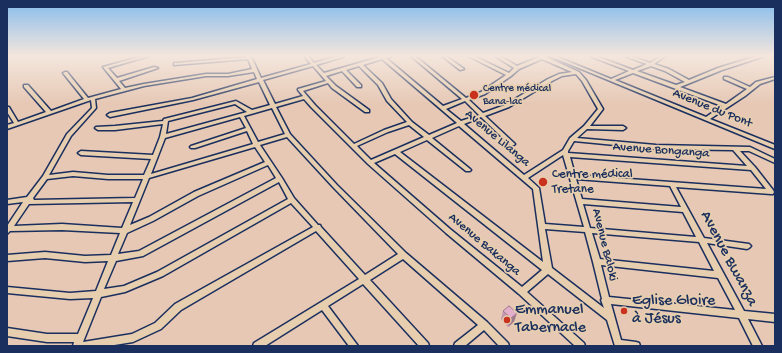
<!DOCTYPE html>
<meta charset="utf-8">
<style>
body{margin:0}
#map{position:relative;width:782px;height:353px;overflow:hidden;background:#e6c8b4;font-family:"Gochi Hand",sans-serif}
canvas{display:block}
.frame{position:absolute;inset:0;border:8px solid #1b2f5e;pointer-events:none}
</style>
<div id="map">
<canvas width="782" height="353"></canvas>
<div class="frame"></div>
</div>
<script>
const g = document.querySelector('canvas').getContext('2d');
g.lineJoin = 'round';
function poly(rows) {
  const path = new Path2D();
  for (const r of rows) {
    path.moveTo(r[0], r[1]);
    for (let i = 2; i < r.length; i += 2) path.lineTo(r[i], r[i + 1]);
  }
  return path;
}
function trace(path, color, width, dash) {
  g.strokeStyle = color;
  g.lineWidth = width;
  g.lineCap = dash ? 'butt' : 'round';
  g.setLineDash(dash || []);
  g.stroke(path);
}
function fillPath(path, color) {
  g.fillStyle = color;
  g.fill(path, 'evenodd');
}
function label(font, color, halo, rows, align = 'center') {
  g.font = font + ' "Gochi Hand",sans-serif';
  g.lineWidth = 3.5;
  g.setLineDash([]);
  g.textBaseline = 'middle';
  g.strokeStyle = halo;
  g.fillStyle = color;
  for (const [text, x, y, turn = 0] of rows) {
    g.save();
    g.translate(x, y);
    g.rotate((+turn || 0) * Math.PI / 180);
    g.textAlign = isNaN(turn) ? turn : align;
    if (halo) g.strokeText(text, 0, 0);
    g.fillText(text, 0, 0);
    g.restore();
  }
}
trace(poly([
 [547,56,714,124]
]), '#628bb6', 1);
const minor = poly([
 [143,56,149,56,108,68,117,78,154,67,158,68,119,81,125,88,144,84,206,74,228,74,252,69,248,59,174,65,174,63,176,63,247,57,247,56,251,56,261,78,311,64,304,56,308,56,314,63,338,56,344,56,343,57,316,65,324,73,380,57,379,56,391,56,390,57,386,58,443,106,462,99,411,56,415,56,466,98,481,92,506,75,470,57,469,56,474,56,509,73,514,68,495,56,500,56,517,66,539,57,538,56,547,56,546,57,579,72,586,80,603,109,590,126,623,126,626,128,623,130,587,129,577,138,656,145,750,147,775,159,775,163,749,151,740,151,755,167,773,190,774,192,773,194,771,194,676,187,704,238,749,244,751,246,749,248,747,249,707,243,744,311,775,314,775,322,748,319,762,346,753,346,739,318,611,304,621,340,636,342,639,343,640,346,615,346,607,320,548,274,527,292,584,343,585,346,575,346,519,294,446,233,368,164,311,107,304,99,276,107,290,134,337,185,406,253,487,322,508,343,509,346,499,346,484,330,465,346,454,346,455,343,478,325,403,259,370,280,428,343,429,346,419,346,363,284,328,306,358,346,349,346,322,310,265,346,253,346,254,343,359,279,316,231,181,310,161,329,133,342,108,346,73,346,74,342,47,342,7,336,7,328,47,334,78,334,93,298,70,299,7,293,7,287,70,293,96,291,108,261,85,262,45,258,7,261,7,255,45,252,85,256,111,255,120,233,62,230,10,231,7,234,7,226,23,202,7,204,7,200,27,197,43,176,67,134,92,108,91,100,7,129,7,125,14,123,7,112,7,107,9,107,18,122,46,112,24,87,24,85,28,85,51,111,84,99,63,73,65,72,67,72,88,98,121,89,103,67,143,56],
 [382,59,457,123,429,135,412,122,391,99,382,83,363,65,382,59],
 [542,59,572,72,559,74,548,79,505,105,483,113,469,100,485,94,511,76,519,69,542,59],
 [313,66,326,81,298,89,298,90,303,96,275,104,263,80,313,66],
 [359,66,378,85,387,101,407,122,384,130,354,144,315,105,303,91,328,83,332,88,365,112,369,112,369,110,336,86,326,76,342,71,357,87,361,87,361,85,346,70,359,66],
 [254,72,257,79,192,98,110,113,107,115,110,117,193,100,259,82,270,105,252,110,236,101,164,119,163,121,115,126,96,127,95,128,98,130,115,130,163,124,160,137,153,155,81,151,78,153,81,155,151,159,144,175,108,175,73,172,49,175,71,136,96,108,95,99,144,86,206,76,228,76,254,72],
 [576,74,582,81,598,109,584,126,570,138,563,150,524,175,464,124,481,117,510,145,514,145,515,144,514,143,485,116,509,107,552,81,562,76,576,74],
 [465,101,479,115,461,121,446,109,465,101],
 [235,104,247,112,166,134,168,121,235,104],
 [272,108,285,134,258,142,244,116,272,108],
 [240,117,246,128,191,146,190,147,191,148,195,148,247,131,253,144,151,174,165,138,240,117],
 [409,125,424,137,371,160,357,146,388,132,409,125],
 [459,126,533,189,543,262,400,152,427,140,466,171,470,171,471,170,470,169,432,138,459,126],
 [287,137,333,187,398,254,365,275,321,227,320,225,318,225,294,198,282,178,260,145,287,137],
 [574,141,656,149,733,150,747,166,568,153,568,151,574,141],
 [255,147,265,162,194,192,149,217,130,225,149,178,255,147],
 [395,154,542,270,522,287,450,229,374,163,395,154],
 [563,155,584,227,545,224,539,188,528,178,563,155],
 [570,157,751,170,766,189,575,175,570,157],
 [268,165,276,178,139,251,118,254,127,233,153,221,198,196,268,165],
 [73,176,108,179,143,179,135,198,34,200,33,198,47,179,73,176],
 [576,179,670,186,681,207,582,199,576,179],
 [279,182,288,199,157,272,124,286,104,289,116,261,143,256,279,182],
 [133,202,122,228,62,224,14,226,29,204,133,202],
 [291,203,313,227,175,304,155,323,132,334,83,342,101,297,125,292,163,276,291,203],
 [583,204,683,212,696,237,590,228,583,204],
 [545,229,585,232,593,262,602,299,601,300,604,308,552,268,545,229],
 [592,233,699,242,714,271,600,259,592,233],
 [601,265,718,278,735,310,609,297,601,265],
 [442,56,446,56,464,69,460,70,442,56],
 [550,56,555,56,611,79,629,71,592,57,591,56,596,56,633,70,647,64,627,57,626,56,631,56,650,63,661,56,665,56,654,64,669,69,689,80,718,68,757,56,763,56,762,57,722,70,680,87,726,104,747,89,724,79,724,77,728,77,750,87,756,82,775,77,775,79,760,84,745,96,710,119,775,145,775,149,550,56],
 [651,66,665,71,685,82,676,85,637,71,651,66],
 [633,73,722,106,706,117,615,80,633,73]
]);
trace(minor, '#1b2f5e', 3);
fillPath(minor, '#e7ceaf');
fillPath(poly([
 [509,306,514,322,508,327,501,319,503,311]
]), '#c396ae');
fillPath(poly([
 [372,56,378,56,372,58],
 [517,313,514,322,508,327,511,318]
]), '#9f7a8d');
const building = poly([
 [509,306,517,313,511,318,503,311,509,306]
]);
fillPath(building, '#e3afca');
trace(building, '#9f7a8d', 1);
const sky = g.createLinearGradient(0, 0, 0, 105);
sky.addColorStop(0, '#85bcec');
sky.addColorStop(0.53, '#f4e6dd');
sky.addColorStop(1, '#f4e6dd00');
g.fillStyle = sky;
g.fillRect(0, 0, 782, 105);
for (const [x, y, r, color] of [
 [474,95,5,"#c8321e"],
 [543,182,5,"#c8321e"],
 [624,311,4,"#c8321e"],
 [507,320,4,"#c8321e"]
]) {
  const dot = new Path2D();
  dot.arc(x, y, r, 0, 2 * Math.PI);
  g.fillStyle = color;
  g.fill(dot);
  trace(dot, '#e7ceaf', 1.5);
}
label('11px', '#1b2f5e', '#e7ceaf', [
 ["Centre médical",483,89],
 ["Bana-lac",483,102]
], 'left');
label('13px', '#1b2f5e', '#e7ceaf', [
 ["Avenue du Pont",712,109,22],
 ["Avenue Lilanga",497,139,40],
 ["Avenue Bonganga",661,151,4],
 ["Avenue Bakanga",484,245,40],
 ["Avenue Baloki",604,245,76]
]);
label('13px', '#1b2f5e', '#e7ceaf', [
 ["Centre médical",552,175],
 ["Tretane",552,190]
], 'left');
label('16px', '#1b2f5e', '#e7ceaf', [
 ["Avenue Bwanza",728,259,62]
]);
label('16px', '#1b2f5e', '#e7ceaf', [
 ["Eglise Gloire",632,302],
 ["à Jésus",632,320],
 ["Emmanuel",515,311],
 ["Tabernacle",515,329]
], 'left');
</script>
